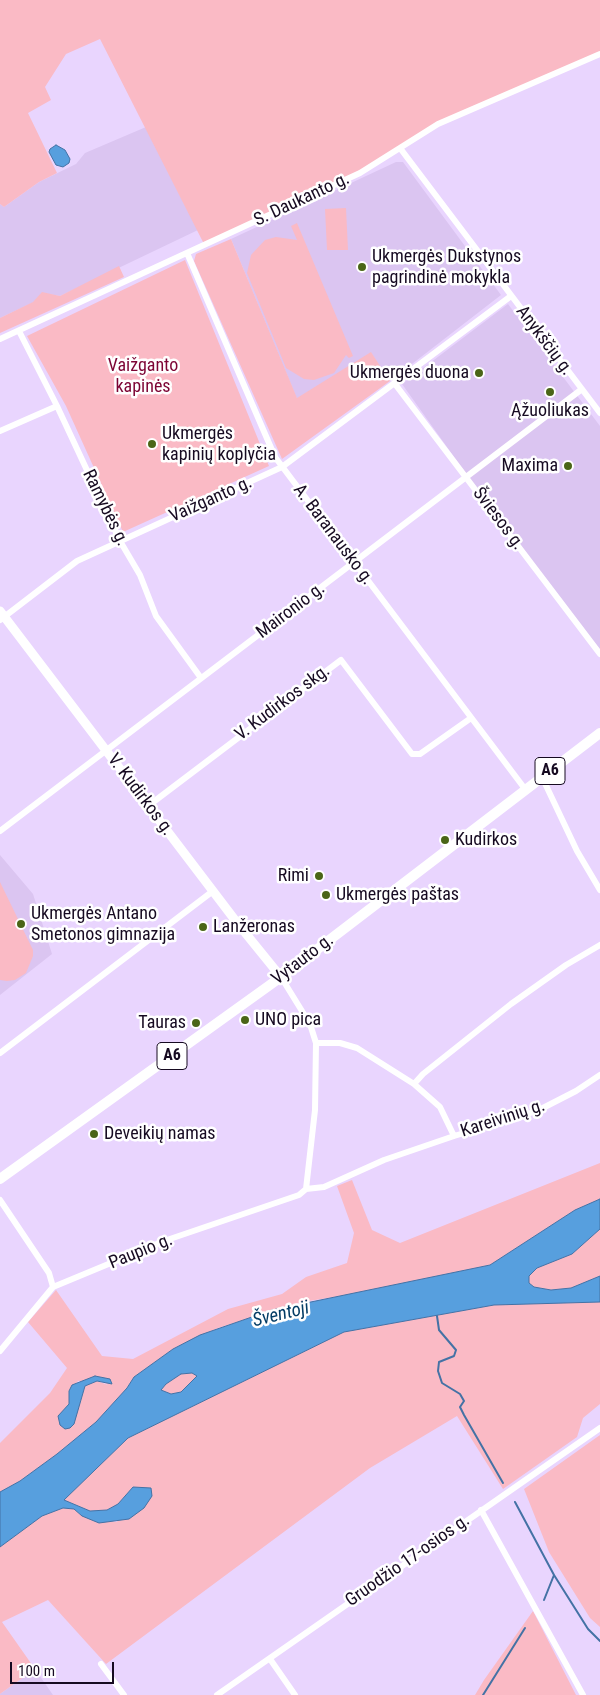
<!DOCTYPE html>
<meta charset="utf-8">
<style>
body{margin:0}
#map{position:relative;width:600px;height:1695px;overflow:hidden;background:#e9d5fe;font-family:"Roboto Condensed",sans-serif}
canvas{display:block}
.scale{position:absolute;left:10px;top:1662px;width:104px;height:22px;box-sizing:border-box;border:2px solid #160a21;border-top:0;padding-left:6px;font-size:15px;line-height:18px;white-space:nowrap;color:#160a21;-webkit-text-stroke:4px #fff;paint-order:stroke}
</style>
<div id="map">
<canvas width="600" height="1695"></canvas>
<div class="scale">100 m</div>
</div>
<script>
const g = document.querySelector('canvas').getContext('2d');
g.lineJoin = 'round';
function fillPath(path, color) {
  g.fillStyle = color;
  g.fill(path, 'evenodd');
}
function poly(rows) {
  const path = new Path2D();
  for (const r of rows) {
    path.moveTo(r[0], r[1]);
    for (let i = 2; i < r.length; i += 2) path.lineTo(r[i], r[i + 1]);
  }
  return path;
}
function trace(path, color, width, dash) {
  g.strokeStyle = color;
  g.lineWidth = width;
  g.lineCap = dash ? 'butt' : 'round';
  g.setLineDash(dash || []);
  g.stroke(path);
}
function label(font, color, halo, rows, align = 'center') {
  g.font = font + ' "Roboto Condensed",sans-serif';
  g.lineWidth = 5;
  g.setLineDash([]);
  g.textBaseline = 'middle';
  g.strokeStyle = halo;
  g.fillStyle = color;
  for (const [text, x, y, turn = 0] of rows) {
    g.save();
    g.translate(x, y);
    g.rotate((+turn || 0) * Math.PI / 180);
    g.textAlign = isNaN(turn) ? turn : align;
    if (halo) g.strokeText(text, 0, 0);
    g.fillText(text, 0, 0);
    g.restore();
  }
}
fillPath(poly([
 [146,127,198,230,60,296,42,293,34,302,0,318,0,204,4,207,39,182,76,164,85,153],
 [396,162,403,162,501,295,390,381,371,353,297,399,231,239],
 [508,304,600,426,600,650,467,475,402,384],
 [0,855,33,894,52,954,0,995],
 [35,1669,53,1695,0,1695,0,1694]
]), '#dbc5f1');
fillPath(poly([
 [0,0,600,0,600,53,438,124,360,173,204,244,100,39,66,54,45,87,51,100,28,113,57,173,39,182,4,207,0,204],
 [346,208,348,250,327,250,325,209],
 [297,223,353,356,349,358,346,355,334,373,314,380,304,379,286,368,247,273,251,255,265,240,276,237,297,240,291,226],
 [231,239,297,398,371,352,390,381,282,459,194,261,196,254],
 [185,260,269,466,123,532,66,406,27,336],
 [119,266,124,277,0,333,0,318,33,302,42,292,60,296],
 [0,882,33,950,33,956,26,973,15,980,7,981,0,980],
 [600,1163,600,1199,575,1210,490,1265,347,1295,302,1302,218,1328,173,1349,134,1377,127,1388,96,1422,57,1454,20,1481,0,1492,0,1443,50,1393,67,1368,28,1322,56,1290,102,1356,133,1359,228,1309,282,1294,306,1277,347,1263,354,1233,337,1186,352,1180,372,1230,400,1243],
 [95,1376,108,1385,97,1381,85,1386,80,1403,66,1408,69,1404,69,1391,78,1381,86,1381],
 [600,1229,600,1276,571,1288,551,1290,534,1287,529,1284,529,1276,537,1268,572,1254],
 [600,1302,600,1404,583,1418,577,1437,503,1489,457,1416,370,1468,106,1664,48,1600,2,1622,35,1669,0,1694,0,1547,42,1516,63,1508,74,1509,82,1516,117,1522,133,1487,118,1504,107,1510,90,1511,63,1500,128,1438,344,1332,494,1305],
 [192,1373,197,1376,181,1392,171,1394,161,1390,166,1384,181,1374],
 [600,1435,600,1627,590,1618,549,1552,524,1489],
 [533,1611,576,1695,475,1695,484,1680]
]), '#fabac5');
const water = poly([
 [56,145,65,150,70,159,69,163,63,167,56,165,49,152,50,149,56,145],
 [600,1199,600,1229,572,1254,537,1268,529,1276,529,1283,534,1287,551,1290,571,1288,600,1276,600,1302,494,1305,344,1332,128,1438,64,1500,90,1511,107,1510,118,1504,133,1487,151,1488,152,1496,144,1508,129,1519,99,1523,82,1516,74,1509,63,1508,42,1516,0,1547,0,1492,20,1481,57,1454,96,1422,127,1388,134,1377,173,1349,200,1335,272,1310,490,1265,575,1210,600,1199],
 [181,1374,192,1373,197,1376,181,1392,171,1394,161,1390,166,1384,181,1374],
 [95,1376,110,1379,112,1384,97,1381,85,1386,74,1424,70,1428,65,1429,60,1425,58,1416,69,1404,69,1391,72,1385,95,1376]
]);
fillPath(water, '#579fde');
trace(water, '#4472a5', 1);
trace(poly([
 [437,1316,439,1330,456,1350,454,1356,439,1362,438,1371,442,1383,460,1394,464,1401,460,1407,464,1415,503,1483],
 [515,1502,554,1575,588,1629,600,1641],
 [544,1600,554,1575],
 [483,1695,525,1628]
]), '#4472a5', 2);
trace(poly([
 [400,148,600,413],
 [187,253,275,457,525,789],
 [19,331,57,406,120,541,140,575,156,616,201,678],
 [0,339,360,173,438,124,600,54],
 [395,384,600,654],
 [0,431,57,406],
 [0,620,77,561,282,467,511,296],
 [542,777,577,851,600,890],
 [148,806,341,660,412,754,420,754,471,718],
 [0,831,582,389],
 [281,977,310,1024,316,1043,315,1110,306,1189],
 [316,1043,340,1043,357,1048,414,1084,440,1107,454,1136],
 [0,1053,213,891],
 [414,1084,423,1074,511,1004,566,965,600,945],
 [0,1200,49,1273,53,1287],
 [0,1351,53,1287,164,1241,299,1195,306,1189,324,1187,384,1160,454,1136,537,1111,576,1091,600,1075],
 [481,1510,583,1695],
 [270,1659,295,1695],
 [101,1664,124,1695],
 [217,1695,600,1428]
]), '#fff', 6);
trace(poly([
 [0,611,238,924,281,977]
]), '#fff', 9);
trace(poly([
 [0,1179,281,977,600,733]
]), '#fff', 10);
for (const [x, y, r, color] of [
 [362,267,5,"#4a6517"],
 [479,373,5,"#4a6517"],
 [550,392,5,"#4a6517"],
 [152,444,5,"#4a6517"],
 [568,466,5,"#4a6517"],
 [445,840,5,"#4a6517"],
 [319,876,5,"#4a6517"],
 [326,895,5,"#4a6517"],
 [21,924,5,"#4a6517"],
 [203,927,5,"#4a6517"],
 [245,1020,5,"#4a6517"],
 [196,1023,5,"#4a6517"],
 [94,1134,5,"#4a6517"]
]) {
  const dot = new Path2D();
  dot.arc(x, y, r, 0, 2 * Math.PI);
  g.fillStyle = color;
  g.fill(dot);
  trace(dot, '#fff', 2);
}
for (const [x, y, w] of [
 [550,771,30],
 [172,1056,30]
]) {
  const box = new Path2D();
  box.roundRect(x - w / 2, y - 13.5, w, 27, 4);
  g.fillStyle = '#fff';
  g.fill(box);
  trace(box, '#160a21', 1);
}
label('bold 16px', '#160a21', null, [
 ["A6",550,771],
 ["A6",172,1056]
]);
label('18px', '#160a21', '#fff', [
 ["S. Daukanto g.",302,200,-25],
 ["Anykščių g.",544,341,53],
 ["Vaižganto g.",211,500,-24],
 ["Ramybės g.",105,508,64],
 ["Šviesos g.",498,519,53],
 ["A. Baranausko g.",333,535,53],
 ["Maironio g.",291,611,-37],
 ["V. Kudirkos skg.",283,703,-37],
 ["V. Kudirkos g.",140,795,53],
 ["Vytauto g.",303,960,-37],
 ["Kareivinių g.",503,1119,-18],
 ["Paupio g.",141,1252,-22],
 ["Gruodžio 17-osios g.",408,1561,-35]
]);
label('18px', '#160a21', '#fff', [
 ["Ukmergės Dukstynos",372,257],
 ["pagrindinė mokykla",372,278],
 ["Ukmergės duona",469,373,"right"],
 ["Ąžuoliukas",550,411,"center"],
 ["Ukmergės",162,434],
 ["kapinių koplyčia",162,455],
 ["Maxima",558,466,"right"],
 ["Kudirkos",455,840],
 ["Rimi",309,876,"right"],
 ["Ukmergės paštas",336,895],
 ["Ukmergės Antano",31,914],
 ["Smetonos gimnazija",31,935],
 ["Lanžeronas",213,927],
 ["UNO pica",255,1020],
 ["Tauras",186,1023,"right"],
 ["Deveikių namas",104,1134]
], 'left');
label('18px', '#7c0434', '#fff', [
 ["Vaižganto",143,366],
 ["kapinės",143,387]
]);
label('italic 19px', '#033c65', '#fff', [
 ["Šventoji",281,1315,-14]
]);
</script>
